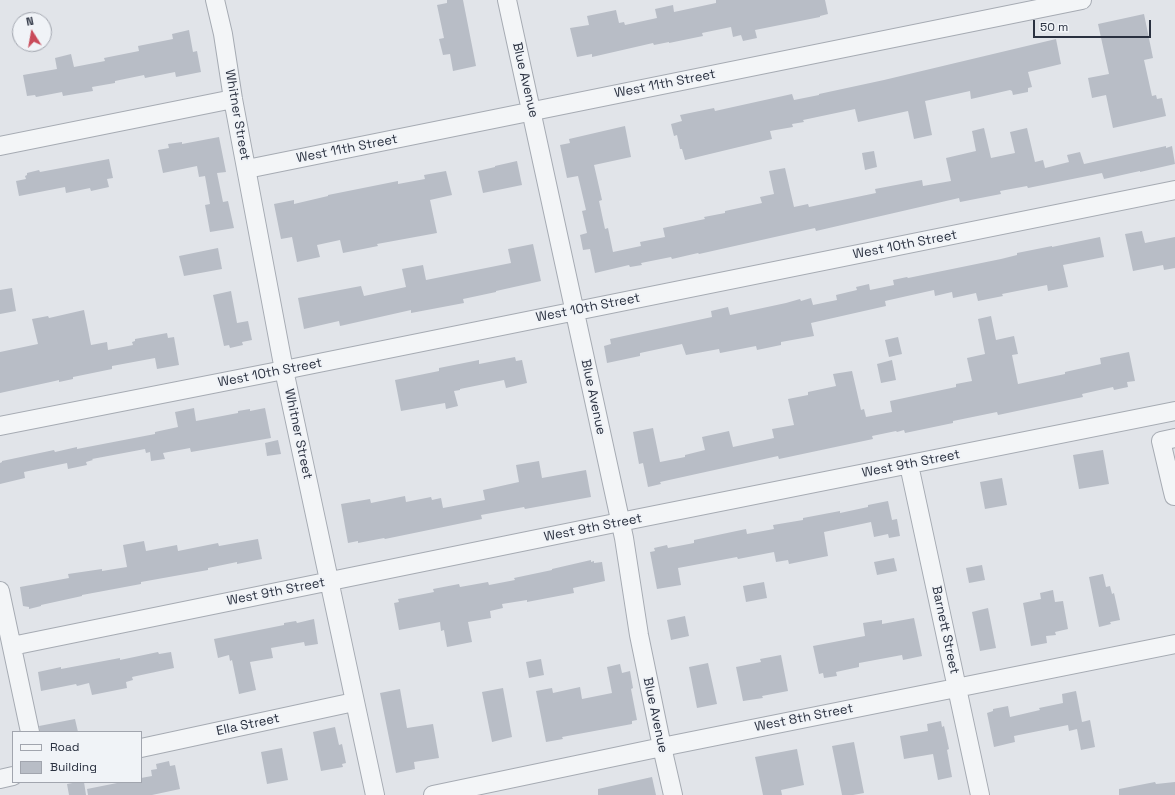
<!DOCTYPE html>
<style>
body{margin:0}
#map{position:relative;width:1175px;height:795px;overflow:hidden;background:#e1e4e9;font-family:"Space Grotesk",sans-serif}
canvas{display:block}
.legend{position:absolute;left:12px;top:731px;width:130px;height:52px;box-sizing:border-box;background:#f0f3f7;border:1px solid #a1a5ae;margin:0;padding:5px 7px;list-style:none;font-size:12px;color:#2a3140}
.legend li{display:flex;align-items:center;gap:8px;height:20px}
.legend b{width:20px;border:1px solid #a1a5ae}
.north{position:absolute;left:12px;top:12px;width:40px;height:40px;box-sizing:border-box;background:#f0f3f7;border:1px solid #a1a5ae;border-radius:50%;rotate:349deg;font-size:11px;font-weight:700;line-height:16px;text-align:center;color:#2a3140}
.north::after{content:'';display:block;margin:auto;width:14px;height:18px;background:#c94b5a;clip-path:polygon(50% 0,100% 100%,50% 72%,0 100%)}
.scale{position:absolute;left:1033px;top:20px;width:118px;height:18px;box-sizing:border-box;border:2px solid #2a3140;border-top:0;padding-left:5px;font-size:12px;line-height:14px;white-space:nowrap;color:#2a3140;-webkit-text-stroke:3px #f0f3f7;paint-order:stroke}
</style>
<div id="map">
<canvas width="1175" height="795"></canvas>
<ul class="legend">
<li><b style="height:5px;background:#f3f5f7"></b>Road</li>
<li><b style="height:11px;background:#b8bdc6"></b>Building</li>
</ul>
<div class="north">N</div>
<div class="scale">50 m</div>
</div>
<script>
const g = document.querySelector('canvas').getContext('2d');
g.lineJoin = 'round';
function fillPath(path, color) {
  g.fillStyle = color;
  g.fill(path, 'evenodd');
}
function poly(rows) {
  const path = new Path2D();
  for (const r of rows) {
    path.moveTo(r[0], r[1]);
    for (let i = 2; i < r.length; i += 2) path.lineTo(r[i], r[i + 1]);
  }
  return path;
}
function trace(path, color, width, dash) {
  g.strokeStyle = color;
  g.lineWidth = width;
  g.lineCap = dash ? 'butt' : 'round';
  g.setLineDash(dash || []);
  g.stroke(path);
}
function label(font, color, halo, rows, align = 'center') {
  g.font = font + ' "Space Grotesk",sans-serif';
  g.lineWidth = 3.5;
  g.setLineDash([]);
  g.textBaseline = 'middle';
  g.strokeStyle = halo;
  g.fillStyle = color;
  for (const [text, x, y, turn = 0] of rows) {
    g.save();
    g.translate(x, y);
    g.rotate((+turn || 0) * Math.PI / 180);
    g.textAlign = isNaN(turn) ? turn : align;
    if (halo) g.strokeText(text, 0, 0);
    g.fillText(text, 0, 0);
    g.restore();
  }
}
fillPath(poly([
 [447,0,463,0,476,66,453,71,450,54,443,55,439,39,444,38,437,5,447,3],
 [716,0,825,0,828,14,820,16,820,17,755,30,757,38,743,41,741,35,733,37,731,27,702,33,703,36,669,43,669,42,654,45,653,43,592,57,592,54,577,57,570,28,589,25,587,16,616,10,619,23,624,22,625,25,657,18,655,9,673,5,674,12,716,3],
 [1144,14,1153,58,1144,60,1152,96,1156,95,1157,99,1162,98,1166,116,1113,128,1106,95,1092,98,1088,78,1109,74,1098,24],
 [189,30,193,52,197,51,201,72,176,77,175,72,145,78,144,75,115,81,115,83,92,87,93,91,63,96,62,92,36,97,35,95,27,96,23,75,57,69,55,58,71,54,74,67,105,61,104,58,139,51,138,46,173,39,172,34],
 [1056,39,1061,64,1028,72,1032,87,1028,88,1028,92,1013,95,1012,91,1010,90,971,99,970,91,925,101,932,135,914,139,908,111,858,122,855,109,803,120,804,122,792,124,793,127,770,131,772,139,685,160,682,149,680,149,677,135,674,136,671,124,682,121,680,115,714,108,715,111,792,94,794,100,819,95,819,94,884,80],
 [625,126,631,157,594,165,602,200,599,201,605,229,608,228,613,252,641,246,640,242,665,237,663,228,705,219,704,217,725,213,725,211,762,203,760,197,774,194,769,171,785,168,794,207,808,204,809,207,876,193,875,189,922,180,923,186,951,181,946,158,976,151,972,131,984,128,991,158,1015,153,1010,132,1027,128,1035,162,1043,160,1045,168,1069,162,1067,155,1080,152,1084,164,1166,146,1166,148,1172,146,1175,164,1140,172,1140,171,1104,179,1102,173,1028,188,1027,186,1000,191,1001,194,960,202,959,198,816,231,815,228,699,254,698,253,672,259,671,257,641,263,642,265,630,267,629,265,595,273,590,249,583,250,580,235,587,233,582,211,586,210,578,176,567,178,560,145,570,143,569,139],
 [219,137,226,172,217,173,223,202,228,201,234,228,210,232,205,205,210,204,205,176,199,177,197,166,163,173,158,150,169,148,168,144,182,142,182,144],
 [874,151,877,167,865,170,862,153],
 [109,159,113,178,107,179,109,187,91,191,90,188,66,193,65,187,19,196,16,181,26,179,25,176,27,175,27,173,39,170,40,172],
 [517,161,522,185,483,193,478,171,495,167,495,166],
 [446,171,452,195,430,200,437,233,377,244,378,246,343,253,340,240,317,245,320,257,297,262,292,237,281,239,274,204,294,200,294,204,328,196,328,195,398,181,398,184,425,179,424,175],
 [1142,231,1145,243,1175,237,1175,268,1164,270,1163,265,1133,271,1125,234],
 [1100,237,1104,257,1063,265,1068,287,1048,291,1047,285,1002,294,1003,296,978,301,976,293,953,298,952,292,935,296,934,290,885,301,886,306,811,323,814,336,781,342,781,345,757,350,756,346,720,353,719,349,686,355,682,344,640,353,640,356,607,363,604,346,611,344,610,339,712,317,711,311,728,307,730,315,786,303,800,299,801,301,811,298,813,305,837,300,836,295,857,290,856,287,869,284,870,290,894,285,893,280,907,277,908,278,1001,259,1017,255,1017,253,1052,246,1052,247],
 [533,244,541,281,496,291,496,292,463,299,464,303,411,313,411,310,340,326,339,321,304,329,298,298,361,286,364,296,406,287,402,269,423,265,426,280,511,263,508,249],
 [218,248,222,269,184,276,179,256],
 [12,288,16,311,0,314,0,290],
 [231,291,237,323,248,321,252,340,242,342,243,345,230,348,229,345,224,346,213,295],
 [84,310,91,345,107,342,108,350,133,345,132,342,135,341,135,339,167,333,168,338,174,337,179,365,157,369,155,358,112,366,112,369,78,376,73,377,73,379,59,382,59,380,55,381,0,393,0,352,38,344,32,319,48,316,49,318],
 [991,316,996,340,1014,336,1018,354,1012,355,1018,384,1065,374,1065,372,1101,364,1100,358,1129,352,1135,381,1127,382,1128,387,1114,390,1113,387,1082,394,1083,397,998,415,997,412,953,421,953,423,905,433,904,430,897,432,896,431,872,436,873,439,779,459,778,456,660,482,661,484,648,487,643,463,639,464,633,432,653,428,660,462,685,457,685,455,705,450,702,437,729,431,733,447,774,438,772,429,794,425,788,399,808,395,808,392,836,386,833,374,852,371,861,410,864,409,866,417,892,412,890,401,956,387,956,384,972,381,967,358,985,354,978,319],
 [898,337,902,354,889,357,885,340],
 [515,357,516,361,522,360,527,383,506,388,504,380,460,389,460,390,454,391,458,406,446,409,445,403,401,411,395,380,439,371,439,368,479,360,479,364],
 [892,360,896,380,881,383,877,364],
 [194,408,196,421,238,413,238,411,250,409,250,411,265,408,271,438,191,452,190,448,163,453,165,459,151,461,150,452,146,453,145,449,92,459,93,460,86,462,87,465,68,469,67,463,24,472,25,478,0,484,0,463,2,462,2,461,54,450,55,452,77,447,77,449,155,434,155,432,178,427,175,412],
 [278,440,281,454,267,456,265,443],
 [1103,450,1109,484,1079,489,1073,455],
 [539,461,542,478,586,470,591,497,525,509,524,507,481,515,482,519,385,539,384,538,358,543,358,541,348,543,341,504,370,499,371,503,405,496,406,502,431,497,432,500,441,498,443,508,485,500,483,490,519,482,516,465],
 [1002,478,1007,505,985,509,980,482],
 [888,501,892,520,897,519,900,536,889,538,888,534,874,537,871,522,824,532,828,556,789,564,788,560,776,562,774,552,738,559,737,557,678,568,681,585,657,589,650,552,655,551,654,548,667,545,668,548,694,543,694,540,746,529,747,534,774,529,773,525,803,520,803,518,840,511,840,513,868,507,868,505],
 [258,539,262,559,237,564,237,562,208,568,208,570,141,582,141,584,82,595,82,596,41,605,41,606,29,609,29,607,23,606,20,587,69,578,68,574,102,569,102,571,127,567,123,545,144,541,146,551,177,545,178,551,218,543,219,546],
 [894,558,897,571,877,575,874,562],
 [591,560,591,562,594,561,594,563,602,562,605,581,573,588,574,593,527,602,527,600,502,604,503,608,490,611,491,618,468,622,472,642,447,647,444,630,441,631,440,622,399,630,394,603,399,602,398,599,434,592,433,589,459,584,460,587,488,582,489,585,515,580,514,578,552,570,552,569],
 [982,565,985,580,969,583,966,568],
 [1103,574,1106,587,1110,586,1112,594,1114,593,1120,620,1110,622,1111,624,1099,627,1089,577],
 [764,582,767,598,746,602,743,586],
 [1053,590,1055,602,1063,601,1068,629,1055,632,1056,635,1046,636,1047,643,1031,646,1023,603,1041,599,1040,593],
 [988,608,996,648,980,651,972,612],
 [685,616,689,636,671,640,667,620],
 [914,618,922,656,903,660,902,655,859,663,859,667,836,672,837,676,824,678,823,673,819,674,813,646,865,636,863,623,882,620,882,624],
 [314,619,318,644,305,646,304,642,271,648,273,658,250,662,256,690,239,694,232,660,230,661,229,655,218,658,214,639,284,625,284,623,296,621,297,623],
 [158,652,159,654,171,652,174,668,132,677,133,680,126,682,127,688,92,695,89,683,77,686,76,684,41,691,38,672,61,667,61,669,120,658,120,660],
 [781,655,788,691,762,696,763,698,743,701,736,667,761,662,760,659],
 [541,659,544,675,529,678,526,662],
 [708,663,717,704,697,708,689,667],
 [620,664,622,673,630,671,633,688,631,689,637,720,632,721,632,724,562,737,563,739,546,742,536,691,552,688,553,693,580,687,582,699,612,693,607,667],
 [503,688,512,737,492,742,482,692],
 [400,689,407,728,433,724,439,758,414,762,415,769,396,773,380,693],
 [1076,691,1082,722,1090,720,1095,747,1081,750,1077,729,1069,731,1068,725,1014,736,1015,742,994,747,987,713,993,711,993,709,1008,706,1010,717,1040,710,1039,708,1063,703,1062,694],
 [75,719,78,732,40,732,39,726],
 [941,721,942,727,944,726,949,749,947,750,952,777,938,780,933,754,904,759,900,736,928,731,927,724],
 [335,727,339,745,342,744,346,763,342,764,343,767,321,771,313,732],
 [854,742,864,793,853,795,842,795,832,746],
 [282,748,288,780,267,784,261,752],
 [797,749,804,785,781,790,782,795,763,795,755,757],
 [169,761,170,766,175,765,180,789,152,795,88,795,87,789,122,782,141,782,141,778,152,776,151,770,157,769,156,764],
 [652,777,656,795,598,795,598,789],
 [78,782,84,782,86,795,69,795,67,784],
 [1155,782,1156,784,1175,782,1175,795,1119,795,1119,789]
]), '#b8bdc6');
const minor = poly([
 [215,0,223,34,233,99,284,370,375,795],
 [507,0,624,538,639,635,662,747,673,795],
 [0,146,233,99],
 [247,169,1082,0],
 [0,426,294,368,1175,190],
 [1175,438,1161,441,1172,488,1174,496,1175,496],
 [909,465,980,795],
 [0,591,30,732],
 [12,646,620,522,1175,411],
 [141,748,354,702],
 [0,779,13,776],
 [433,795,662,747,1175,644]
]);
trace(minor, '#a6abb3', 20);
trace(minor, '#f3f5f7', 18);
label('13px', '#2a3140', '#f0f3f7', [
 ["Blue Avenue",525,80,77],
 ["West 11th Street",665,84,-11],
 ["Whitner Street",237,115,80],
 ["West 11th Street",347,149,-11],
 ["West 10th Street",905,245,-11],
 ["West 10th Street",588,308,-11],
 ["West 10th Street",270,373,-11],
 ["Blue Avenue",593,397,78],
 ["Whitner Street",298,434,78],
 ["West 9th Street",911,464,-11],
 ["West 9th Street",593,528,-11],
 ["West 9th Street",276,592,-11],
 ["Barnett Street",945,630,78],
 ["Blue Avenue",655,715,78],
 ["West 8th Street",804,718,-11],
 ["Ella Street",248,725,-12]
]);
</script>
